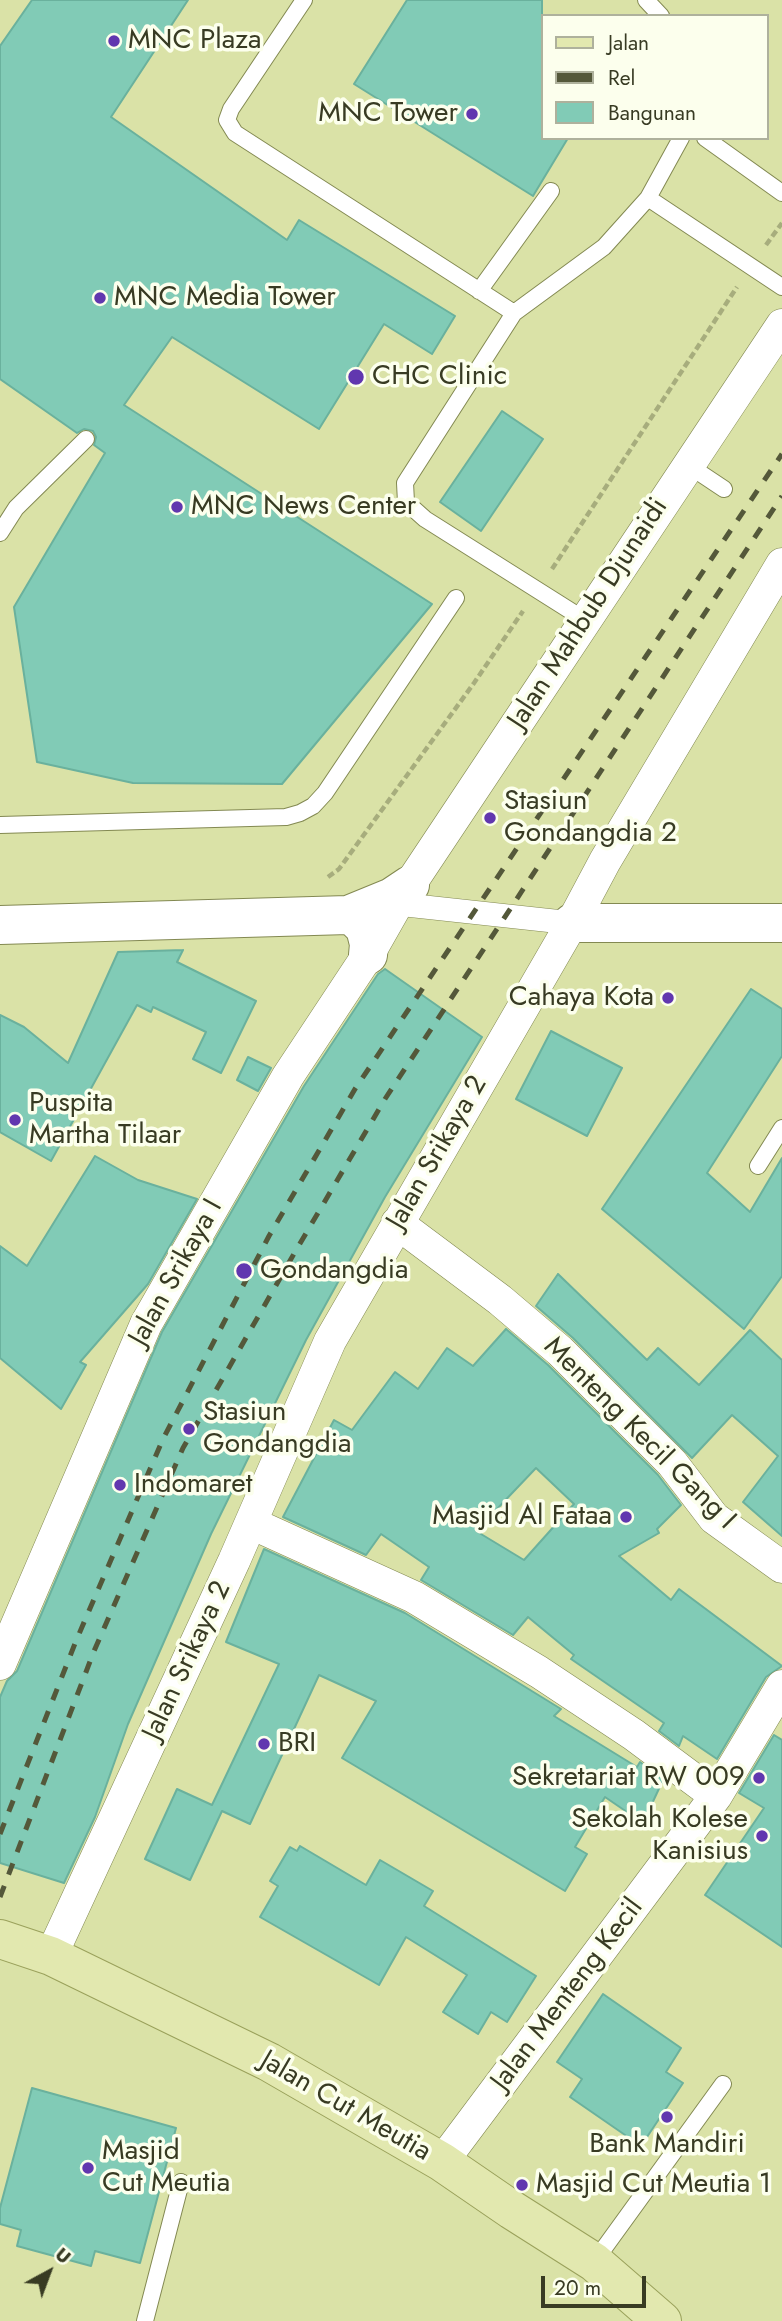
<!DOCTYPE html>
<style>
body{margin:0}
#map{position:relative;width:782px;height:2321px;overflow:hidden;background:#dae2a7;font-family:Jost,sans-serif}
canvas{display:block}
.legend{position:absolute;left:541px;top:14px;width:228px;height:126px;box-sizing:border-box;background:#fcffed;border:2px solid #aeb19c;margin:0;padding:9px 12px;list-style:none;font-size:21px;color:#383b23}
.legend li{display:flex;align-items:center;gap:14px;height:35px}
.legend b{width:35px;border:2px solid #aeb19c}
.north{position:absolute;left:14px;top:2237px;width:70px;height:70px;-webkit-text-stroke:5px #fcffed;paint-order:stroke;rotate:41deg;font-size:19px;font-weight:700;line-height:28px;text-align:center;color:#383b23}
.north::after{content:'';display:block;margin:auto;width:24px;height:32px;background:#383b23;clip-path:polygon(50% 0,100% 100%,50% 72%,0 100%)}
.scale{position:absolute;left:541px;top:2276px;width:105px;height:32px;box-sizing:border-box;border:4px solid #383b23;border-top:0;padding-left:9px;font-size:21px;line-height:24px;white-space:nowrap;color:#383b23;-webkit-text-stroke:5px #fcffed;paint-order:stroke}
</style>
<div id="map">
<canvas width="782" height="2321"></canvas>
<ul class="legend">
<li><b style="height:9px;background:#e2e8af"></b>Jalan</li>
<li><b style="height:9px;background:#54583a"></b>Rel</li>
<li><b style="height:19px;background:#81cbb6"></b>Bangunan</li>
</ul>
<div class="north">U</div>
<div class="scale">20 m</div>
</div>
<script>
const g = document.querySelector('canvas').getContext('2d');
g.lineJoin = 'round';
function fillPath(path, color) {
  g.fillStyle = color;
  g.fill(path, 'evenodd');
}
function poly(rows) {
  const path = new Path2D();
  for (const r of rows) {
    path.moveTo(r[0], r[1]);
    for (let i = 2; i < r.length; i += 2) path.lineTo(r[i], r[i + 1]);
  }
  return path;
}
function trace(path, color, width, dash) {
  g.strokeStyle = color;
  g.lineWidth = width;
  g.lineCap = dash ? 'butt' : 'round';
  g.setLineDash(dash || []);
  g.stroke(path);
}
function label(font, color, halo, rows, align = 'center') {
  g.font = font + ' Jost,sans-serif';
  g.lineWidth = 7;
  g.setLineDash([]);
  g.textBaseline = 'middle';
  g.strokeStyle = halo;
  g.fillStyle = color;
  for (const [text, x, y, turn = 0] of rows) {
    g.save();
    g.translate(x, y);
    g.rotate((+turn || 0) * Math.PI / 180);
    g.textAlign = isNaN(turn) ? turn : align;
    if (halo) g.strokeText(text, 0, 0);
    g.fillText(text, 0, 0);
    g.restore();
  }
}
const building = poly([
 [32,0,188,0,111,117,287,240,299,220,455,316,432,354,384,324,319,429,172,337,124,405,432,604,282,784,133,783,37,762,14,607,105,453,94,445,96,437,93,431,84,429,77,433,0,379,0,46,32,0],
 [407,0,542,0,542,138,568,138,533,196,354,84,407,0],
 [502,411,543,439,481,531,440,502,502,411],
 [183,950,177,962,256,1001,221,1073,193,1059,206,1032,153,1007,151,1012,137,1005,51,1161,0,1132,0,1015,24,1027,68,1063,118,952,183,950],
 [385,969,482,1037,385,1197,306,1340,211,1534,128,1724,95,1817,64,1883,0,1863,0,1697,7,1681,17,1671,162,1332,304,1086,378,974,385,969],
 [751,989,782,1009,782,1056,707,1173,750,1212,782,1158,782,1276,744,1329,602,1209,751,989],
 [551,1031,622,1068,587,1136,516,1099,551,1031],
 [248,1057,271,1068,258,1091,237,1080,248,1057],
 [95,1156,138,1180,197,1199,148,1284,80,1362,86,1365,61,1409,0,1358,0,1246,27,1266,95,1156],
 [558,1274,647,1360,658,1348,699,1385,750,1330,782,1360,782,1536,743,1502,778,1456,732,1415,692,1458,573,1338,536,1306,558,1274],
 [506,1329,548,1365,658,1475,681,1505,657,1529,659,1533,619,1556,671,1600,679,1589,782,1666,766,1677,717,1759,683,1736,679,1746,659,1731,664,1723,571,1659,574,1655,528,1617,513,1635,421,1580,429,1567,381,1534,366,1555,283,1517,334,1420,352,1430,395,1372,418,1389,447,1348,473,1366,506,1329],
 [536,1468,574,1504,524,1560,476,1531,536,1468],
 [264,1549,405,1613,561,1709,554,1716,637,1767,640,1762,663,1780,643,1823,605,1797,575,1847,587,1854,565,1891,342,1758,376,1701,319,1675,250,1824,222,1811,190,1880,145,1859,177,1789,212,1805,279,1664,226,1642,264,1549],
 [774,1735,782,1740,782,1947,705,1895,764,1808,739,1793,774,1735],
 [300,1846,366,1885,380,1860,433,1891,424,1906,536,1976,507,2022,491,2012,478,2034,443,2012,467,1975,406,1937,379,1985,260,1917,278,1886,270,1881,290,1847,297,1851,300,1846],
 [603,1994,681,2048,666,2072,683,2083,641,2146,570,2097,582,2079,557,2062,603,1994],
 [32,2088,176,2128,140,2263,95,2251,91,2266,17,2246,21,2230,0,2224,0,2208,32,2088]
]);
fillPath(building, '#81cbb6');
trace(building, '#6ab19d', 2);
const service = poly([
 [304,0,231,109,227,120,235,133,514,313],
 [646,0,661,16],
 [705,138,782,193],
 [648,198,782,287],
 [479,291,551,191],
 [688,465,724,489],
 [0,533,16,508,86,439],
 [585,620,425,519,406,502,405,483,514,313,604,247,648,198,681,138],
 [0,825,286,817,300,813,313,806,325,793,456,598],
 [758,1166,782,1128],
 [594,2262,723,2084],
 [145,2321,181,2182]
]);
const pedestrian = poly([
 [397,904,572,923]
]);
const minor = poly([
 [397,1223,500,1300,560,1351,672,1463,714,1518,782,1567],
 [251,1523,414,1597,539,1672,634,1735,716,1796],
 [0,1664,146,1324,288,1076,368,955,397,904,782,325],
 [51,1956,234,1561,330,1341,572,923,605,861,782,564],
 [442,2162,716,1796,782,1686]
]);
const tertiary = poly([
 [348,915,356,919,365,928,369,944,368,955],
 [572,923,782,923],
 [0,925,348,915,392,897,410,885]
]);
const primary = poly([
 [0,1939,51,1956,269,2062,442,2162,512,2210,594,2262,662,2321]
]);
trace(service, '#838952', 18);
trace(pedestrian, '#838952', 24);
trace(minor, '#838952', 33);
trace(tertiary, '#838952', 40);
trace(primary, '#9aa15b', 40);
trace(poly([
 [766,245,782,223],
 [552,569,737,287],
 [328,877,339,869,474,683,523,611]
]), '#a7ad7d', 4.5, [7, 3.5]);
trace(service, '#fff', 16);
trace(pedestrian, '#fff', 23);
trace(minor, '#fff', 32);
trace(tertiary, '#fff', 38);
trace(primary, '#e2e8af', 38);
trace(poly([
 [0,1834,76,1641,163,1439,269,1236,355,1089,782,454],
 [0,1897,94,1651,183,1448,295,1252,385,1099,782,496]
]), '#54583a', 5, [12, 12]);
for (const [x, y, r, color] of [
 [114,41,7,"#6137af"],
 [472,114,7,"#6137af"],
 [100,298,7,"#6137af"],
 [356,377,9,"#6137af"],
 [177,507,7,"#6137af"],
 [490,818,7,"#6137af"],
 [668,998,7,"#6137af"],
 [15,1120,7,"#6137af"],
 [244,1271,9,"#6137af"],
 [189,1429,7,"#6137af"],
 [120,1485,7,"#6137af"],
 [626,1517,7,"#6137af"],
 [264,1744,7,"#6137af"],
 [759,1778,7,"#6137af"],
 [762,1836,7,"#6137af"],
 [667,2117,7,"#6137af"],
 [88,2168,7,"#6137af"],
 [522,2185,7,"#6137af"]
]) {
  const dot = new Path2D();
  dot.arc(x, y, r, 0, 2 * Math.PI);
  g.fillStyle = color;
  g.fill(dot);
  trace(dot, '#fcffed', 2.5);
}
label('28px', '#383b23', '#fcffed', [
 ["MNC Plaza",128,41],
 ["MNC Tower",458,114,"right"],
 ["MNC Media Tower",114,298],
 ["CHC Clinic",372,377],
 ["MNC News Center",191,507],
 ["Stasiun",504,802],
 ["Gondangdia 2",504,834],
 ["Cahaya Kota",654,998,"right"],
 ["Puspita",29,1104],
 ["Martha Tilaar",29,1136],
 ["Gondangdia",260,1271],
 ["Stasiun",203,1413],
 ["Gondangdia",203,1445],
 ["Indomaret",134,1485],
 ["Masjid Al Fataa",612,1517,"right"],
 ["BRI",278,1744],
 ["Sekretariat RW 009",745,1778,"right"],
 ["Sekolah Kolese",748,1820,"right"],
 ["Kanisius",748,1852,"right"],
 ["Bank Mandiri",667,2145,"center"],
 ["Masjid",102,2152],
 ["Cut Meutia",102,2184],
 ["Masjid Cut Meutia 1",536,2185]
], 'left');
label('28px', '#383b23', '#fcffed', [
 ["Jalan Mahbub Djunaidi",589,614,-57],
 ["Jalan Srikaya 2",438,1153,-60],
 ["Jalan Srikaya I",177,1273,-61],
 ["Menteng Kecil Gang I",639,1434,45],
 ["Jalan Srikaya 2",188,1661,-65],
 ["Jalan Menteng Kecil",568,1995,-53],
 ["Jalan Cut Meutia",345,2107,30]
]);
</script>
